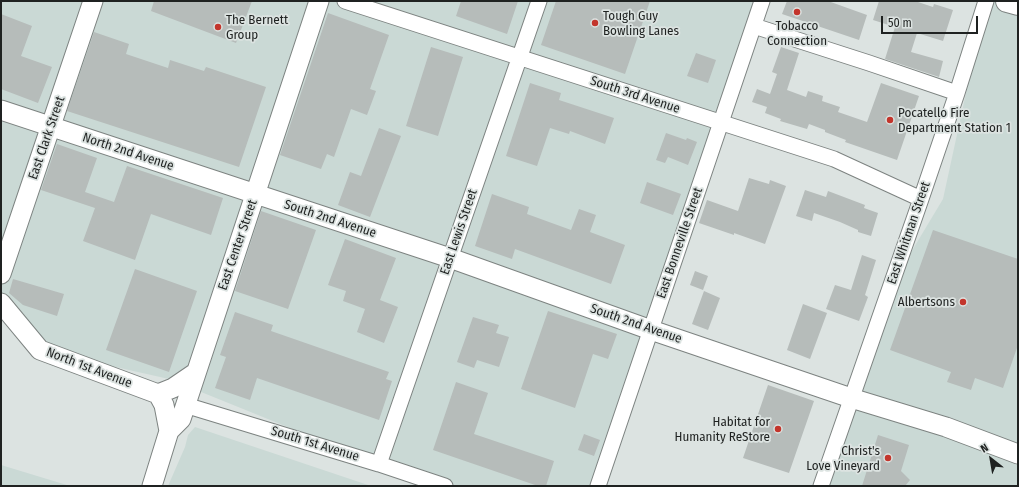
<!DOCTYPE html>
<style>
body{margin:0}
#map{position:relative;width:1019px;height:487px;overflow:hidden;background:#dce3e1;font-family:"Fira Sans Condensed",sans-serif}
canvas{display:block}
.frame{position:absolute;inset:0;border:2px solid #1f2221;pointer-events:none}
.north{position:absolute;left:971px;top:439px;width:40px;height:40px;-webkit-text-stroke:3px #dce3e1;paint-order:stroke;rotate:329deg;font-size:11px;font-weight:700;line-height:16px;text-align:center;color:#1f2221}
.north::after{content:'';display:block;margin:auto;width:14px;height:18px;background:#1f2221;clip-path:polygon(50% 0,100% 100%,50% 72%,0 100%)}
.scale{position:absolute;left:881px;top:16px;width:97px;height:18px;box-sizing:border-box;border:2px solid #1f2221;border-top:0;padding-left:5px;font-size:12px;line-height:14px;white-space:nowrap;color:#1f2221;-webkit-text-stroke:3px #dce3e1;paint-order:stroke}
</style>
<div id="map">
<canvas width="1019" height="487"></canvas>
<div class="frame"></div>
<div class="north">N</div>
<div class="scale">50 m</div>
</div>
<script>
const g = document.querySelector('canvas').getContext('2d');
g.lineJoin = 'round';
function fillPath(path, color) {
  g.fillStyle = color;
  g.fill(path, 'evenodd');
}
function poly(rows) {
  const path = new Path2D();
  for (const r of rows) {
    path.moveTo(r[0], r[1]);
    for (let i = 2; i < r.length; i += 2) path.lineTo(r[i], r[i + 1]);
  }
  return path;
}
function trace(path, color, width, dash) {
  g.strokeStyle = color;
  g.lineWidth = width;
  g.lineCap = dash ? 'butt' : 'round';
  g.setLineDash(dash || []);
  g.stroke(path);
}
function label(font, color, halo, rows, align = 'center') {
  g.font = font + ' "Fira Sans Condensed",sans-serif';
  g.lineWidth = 3.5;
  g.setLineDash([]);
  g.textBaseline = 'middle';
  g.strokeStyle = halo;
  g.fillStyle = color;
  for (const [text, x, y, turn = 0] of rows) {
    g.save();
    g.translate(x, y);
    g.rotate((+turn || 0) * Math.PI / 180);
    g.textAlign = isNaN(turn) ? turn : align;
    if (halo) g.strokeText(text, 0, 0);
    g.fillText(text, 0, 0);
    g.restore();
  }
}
fillPath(poly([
 [1,1,761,1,598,486,445,486,379,464,169,379,40,350,1,303],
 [986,1,1007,1,1018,4,1018,486,821,486,889,289,943,199],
 [195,427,371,486,168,486,185,447,188,435],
 [1,465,70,486,1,486]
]), '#cad9d5');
fillPath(poly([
 [154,1,252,1,236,43,151,11],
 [461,1,518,1,507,34,456,16],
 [556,1,650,1,625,74,541,45],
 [787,1,828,1,867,15,859,40,782,14],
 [879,1,915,1,933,7,934,4,953,10,943,41,917,33,911,52,943,61,939,77,885,59,895,27,873,20],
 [328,13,389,35,370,89,376,91,367,115,351,109,334,157,327,154,321,169,280,155],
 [1,14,32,26,21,56,52,67,38,103,1,89],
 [94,32,129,44,126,54,168,68,170,60,204,71,206,67,266,87,239,167,67,111],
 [431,47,463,57,438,136,406,126],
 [781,47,799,53,787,90,806,97,808,91,823,96,822,101,840,107,838,112,867,122,881,83,919,96,897,160,845,142,846,140,825,132,825,130,809,124,807,129,780,121,781,119,765,113,767,107,752,102,757,89,770,94,777,74,772,72],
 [696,53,716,60,708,83,687,76],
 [530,83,561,93,559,100,614,118,605,144,570,131,569,134,550,128,537,166,506,156],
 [379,128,401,136,370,217,338,205,350,172,361,176],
 [666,133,686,140,687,138,697,142,688,165,668,157,665,163,656,160],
 [57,144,97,158,85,192,114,202,127,166,223,198,211,235,151,214,135,260,83,241,95,208,41,190],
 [749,178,769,184,770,180,786,186,765,244,734,233,734,235,699,223,707,200,738,211],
 [647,182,681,194,673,215,640,203],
 [805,190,826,197,828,191,865,205,864,208,878,213,871,236,858,232,858,230,840,222,814,213,812,221,796,216],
 [492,194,529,207,527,214,571,230,579,209,596,215,590,232,625,245,611,284,515,249,512,259,475,246],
 [261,211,316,230,288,309,235,291],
 [933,230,1018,259,1018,345,1003,388,975,378,971,390,947,382,951,372,890,350],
 [345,239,396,258,380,300,398,307,384,343,357,332,365,309,343,301,346,291,328,285],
 [862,255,876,260,865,295,868,297,859,321,826,309,835,285,851,290],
 [135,269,197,291,169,372,106,350],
 [695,271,708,276,703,290,690,285],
 [13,279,64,294,57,316,23,305,9,293],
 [704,291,720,298,708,330,692,324],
 [803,304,827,313,810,359,787,350],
 [548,311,617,334,608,359,593,354,575,408,521,389],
 [235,312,273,325,271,331,389,372,386,379,392,381,379,420,257,378,250,400,215,388,226,357,220,355],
 [473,317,499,325,496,333,509,337,499,367,477,360,474,368,457,362],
 [456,382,488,393,474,434,554,461,546,486,538,486,433,450],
 [768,385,814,401,789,473,743,458],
 [584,434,600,440,594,456,578,450],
 [878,435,909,445,901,471,910,480,905,486,862,486]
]), '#b6bcba');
const minor = poly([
 [345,1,834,159,921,199],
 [754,26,869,63,957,93],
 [185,405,379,464,445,486],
 [379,464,539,1],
 [598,486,762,1],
 [821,486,921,199,957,93,986,1]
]);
const tertiary = poly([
 [1,110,450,258,651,330,851,398,946,427,1018,454],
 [1,274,93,1],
 [1,303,40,350,158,394,164,405,169,431],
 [158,394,173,388,195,373],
 [152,486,169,431,181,419,319,1]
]);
const primary = poly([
 [1007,1,1018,4]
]);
trace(minor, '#7d8381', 17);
trace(tertiary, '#7d8381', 21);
trace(primary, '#7d8381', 24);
trace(minor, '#fff', 15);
trace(tertiary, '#fff', 19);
trace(primary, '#fff', 22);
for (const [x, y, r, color] of [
 [797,12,4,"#c3352c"],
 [595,23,4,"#c3352c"],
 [218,27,4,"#c3352c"],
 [890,120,4,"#c3352c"],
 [963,302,4,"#c3352c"],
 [778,429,4,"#c3352c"],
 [888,458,4,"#c3352c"]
]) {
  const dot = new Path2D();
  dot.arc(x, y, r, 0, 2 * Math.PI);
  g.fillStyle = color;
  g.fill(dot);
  trace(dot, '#dce3e1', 1.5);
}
label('13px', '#1f2221', '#dce3e1', [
 ["Tough Guy",603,16],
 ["Bowling Lanes",603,31],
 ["The Bernett",226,20],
 ["Group",226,35],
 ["Tobacco",797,26,"center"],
 ["Connection",797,41,"center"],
 ["Pocatello Fire",898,113],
 ["Department Station 1",898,128],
 ["Albertsons",955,302,"right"],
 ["Habitat for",770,422,"right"],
 ["Humanity ReStore",770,437,"right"],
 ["Christ's",880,451,"right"],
 ["Love Vineyard",880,466,"right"]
], 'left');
label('13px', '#1f2221', '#dce3e1', [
 ["South 3rd Avenue",635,95,18],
 ["East Clark Street",47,138,-71],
 ["North 2nd Avenue",128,152,18],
 ["South 2nd Avenue",330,219,18],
 ["East Lewis Street",459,232,-71],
 ["East Whitman Street",909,233,-71],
 ["East Bonneville Street",680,243,-71],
 ["East Center Street",238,245,-71],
 ["South 2nd Avenue",636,324,19],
 ["North 1st Avenue",89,368,21],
 ["South 1st Avenue",315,444,17]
]);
</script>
